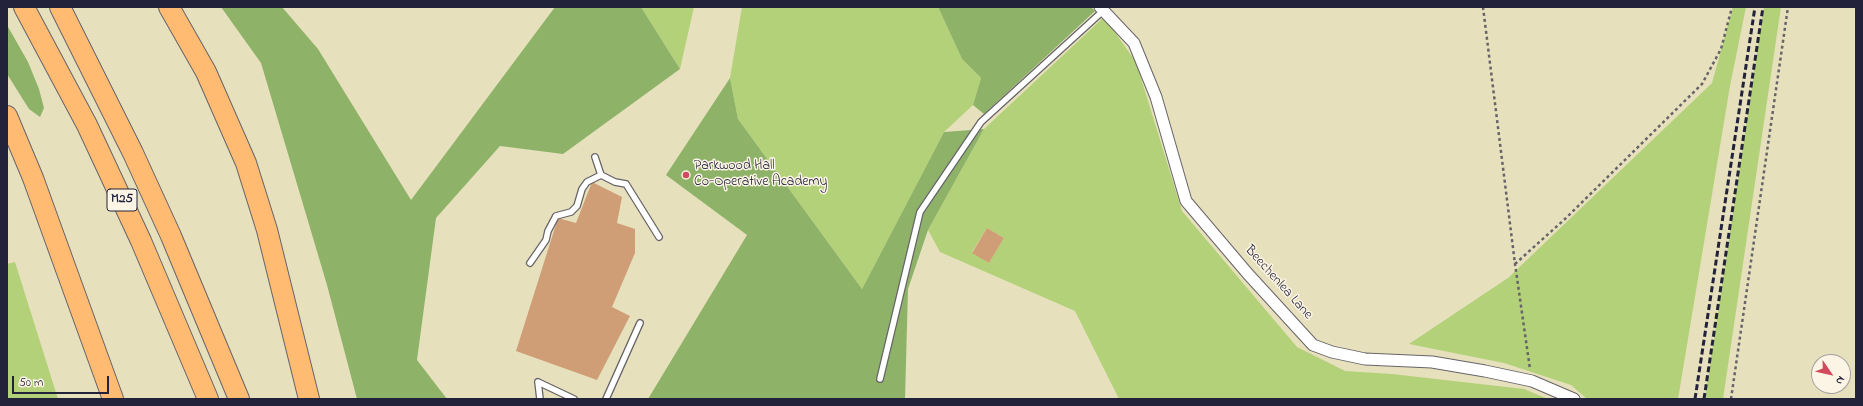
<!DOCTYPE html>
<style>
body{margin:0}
#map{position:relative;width:1863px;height:406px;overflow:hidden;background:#e7e0bd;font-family:"Indie Flower",sans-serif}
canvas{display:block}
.frame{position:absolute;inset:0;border:8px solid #22223b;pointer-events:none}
.north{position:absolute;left:1811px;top:354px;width:40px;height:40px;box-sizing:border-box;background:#fcf5e5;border:1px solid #a5a1a1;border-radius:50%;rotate:124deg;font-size:11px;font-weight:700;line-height:16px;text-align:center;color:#22223b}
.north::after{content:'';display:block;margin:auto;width:14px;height:18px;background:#d1495b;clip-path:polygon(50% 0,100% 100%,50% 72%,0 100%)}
.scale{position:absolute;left:12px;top:376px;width:97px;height:18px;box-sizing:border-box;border:2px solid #22223b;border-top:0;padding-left:5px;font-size:12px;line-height:14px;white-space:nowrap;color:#22223b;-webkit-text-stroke:3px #fcf5e5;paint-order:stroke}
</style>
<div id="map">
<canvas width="1863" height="406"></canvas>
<div class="frame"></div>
<div class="north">N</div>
<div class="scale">50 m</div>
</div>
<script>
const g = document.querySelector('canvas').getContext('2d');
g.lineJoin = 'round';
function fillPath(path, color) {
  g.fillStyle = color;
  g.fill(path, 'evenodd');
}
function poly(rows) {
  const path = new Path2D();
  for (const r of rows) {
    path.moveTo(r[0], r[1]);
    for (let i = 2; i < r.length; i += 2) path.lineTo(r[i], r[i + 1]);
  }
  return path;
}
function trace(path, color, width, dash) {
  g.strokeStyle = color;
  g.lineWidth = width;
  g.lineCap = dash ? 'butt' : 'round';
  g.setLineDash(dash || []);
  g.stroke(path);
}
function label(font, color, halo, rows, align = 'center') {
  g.font = font + ' "Indie Flower",sans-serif';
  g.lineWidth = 3;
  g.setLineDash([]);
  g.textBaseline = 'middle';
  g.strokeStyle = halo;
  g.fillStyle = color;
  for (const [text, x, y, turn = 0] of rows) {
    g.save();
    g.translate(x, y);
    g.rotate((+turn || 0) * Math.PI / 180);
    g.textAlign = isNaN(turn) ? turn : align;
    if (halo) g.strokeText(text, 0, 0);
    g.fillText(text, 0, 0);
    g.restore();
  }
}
fillPath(poly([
 [641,7,694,7,680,69],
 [742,7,938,7,962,59,981,78,973,105,944,132,862,289,738,119,730,78],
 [1733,7,1746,7,1730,86,1678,399,1587,399,1571,385,1504,363,1409,344,1508,278,1712,83],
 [1764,7,1781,7,1723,399,1705,399],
 [1104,17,1136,62,1182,211,1297,347,1345,371,1392,374,1524,389,1548,399,1119,399,1075,311,940,252,928,230,984,129],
 [987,228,1004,238,989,263,972,252],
 [15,262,58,399,7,399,7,264]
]), '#b3d178');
fillPath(poly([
 [221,7,282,7,318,49,411,200,555,7,641,7,680,69,563,154,500,146,436,218,417,360,447,399,357,399,327,285,261,63],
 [938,7,1091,7,1095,11,984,114,973,105,981,78,962,59],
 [7,25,28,62,39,89,44,108,40,117,29,109,7,74],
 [730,78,738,119,862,289,944,132,984,129,928,230,908,289,905,399,648,399,747,235,666,175]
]), '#8eb368');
fillPath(poly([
 [592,182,622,197,617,223,635,229,635,253,612,307,630,316,597,380,516,351,558,218,576,223],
 [987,228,1004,238,989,263,972,253]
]), '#cf9e76');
const lane = poly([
 [595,157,601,175,615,182,626,184,659,237],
 [530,263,546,240,548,231,556,216,571,212,577,206,582,189,587,182,601,175],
 [880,379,920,212,981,122,1104,10],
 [538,382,574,399],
 [538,382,540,399],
 [606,399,640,323]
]);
const street = poly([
 [1100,7,1134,43,1156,97,1186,201,1248,274,1313,345,1332,352,1365,359,1432,362,1485,371,1532,381,1574,399]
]);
const highway = poly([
 [24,7,87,125,141,241,208,399],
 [60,7,133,153,171,236,239,399],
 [169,7,206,72,246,163,267,230,309,399],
 [7,116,33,178,113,399]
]);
trace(lane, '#676468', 8);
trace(street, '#676468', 13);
trace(highway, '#676468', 22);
trace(poly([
 [1483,7,1515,264,1530,369],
 [1515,264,1566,218,1702,84,1721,49,1732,7],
 [1731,399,1788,7]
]), '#676468', 2.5, [3, 3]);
trace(lane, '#fff', 5.5);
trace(street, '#fff', 11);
trace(highway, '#ffbb71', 20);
trace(poly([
 [1695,399,1755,7],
 [1704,399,1763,7]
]), '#22223b', 3, [6, 3]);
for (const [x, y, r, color] of [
 [686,175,4,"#d1495b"]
]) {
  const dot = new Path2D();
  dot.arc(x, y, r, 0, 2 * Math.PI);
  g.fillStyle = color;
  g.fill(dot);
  trace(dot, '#fcf5e5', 1.5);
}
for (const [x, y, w] of [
 [122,200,30]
]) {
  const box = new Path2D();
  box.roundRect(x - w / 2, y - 11, w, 22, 3);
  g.fillStyle = '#fcf5e5';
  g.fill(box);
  trace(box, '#22223b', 1);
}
label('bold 13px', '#22223b', null, [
 ["M25",122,200]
]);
label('14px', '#22223b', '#fcf5e5', [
 ["Parkwood Hall",694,167],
 ["Co-Operative Academy",694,183]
], 'left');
label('14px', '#22223b', '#fcf5e5', [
 ["Beechenlea Lane",1278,283,48]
]);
</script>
